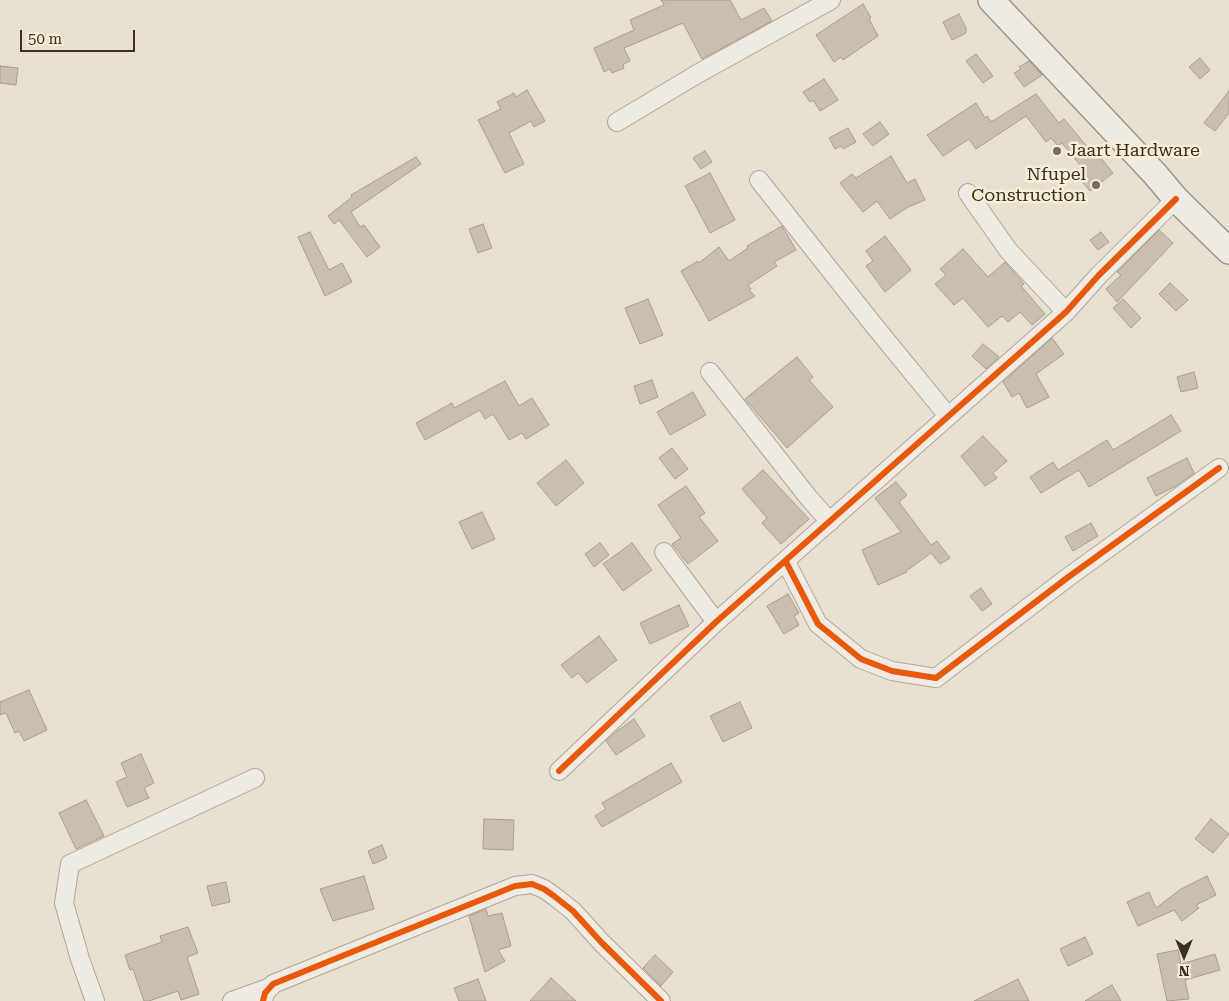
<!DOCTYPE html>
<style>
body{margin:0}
#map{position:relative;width:1229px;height:1001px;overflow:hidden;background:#e7e0d1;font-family:"Roboto Serif",serif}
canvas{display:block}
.north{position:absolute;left:1159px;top:931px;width:50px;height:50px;-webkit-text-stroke:4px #f7eed8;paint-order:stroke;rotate:180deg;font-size:14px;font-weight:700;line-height:20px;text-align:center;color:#3d2e20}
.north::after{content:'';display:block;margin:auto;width:18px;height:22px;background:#3d2e20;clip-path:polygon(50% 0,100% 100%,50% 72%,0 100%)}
.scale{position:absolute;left:20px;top:30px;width:115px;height:22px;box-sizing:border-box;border:2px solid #3d2e20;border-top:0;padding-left:6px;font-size:15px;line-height:18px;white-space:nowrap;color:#3d2e20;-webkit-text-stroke:4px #f7eed8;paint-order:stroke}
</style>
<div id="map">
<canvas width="1229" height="1001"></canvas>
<div class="north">N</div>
<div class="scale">50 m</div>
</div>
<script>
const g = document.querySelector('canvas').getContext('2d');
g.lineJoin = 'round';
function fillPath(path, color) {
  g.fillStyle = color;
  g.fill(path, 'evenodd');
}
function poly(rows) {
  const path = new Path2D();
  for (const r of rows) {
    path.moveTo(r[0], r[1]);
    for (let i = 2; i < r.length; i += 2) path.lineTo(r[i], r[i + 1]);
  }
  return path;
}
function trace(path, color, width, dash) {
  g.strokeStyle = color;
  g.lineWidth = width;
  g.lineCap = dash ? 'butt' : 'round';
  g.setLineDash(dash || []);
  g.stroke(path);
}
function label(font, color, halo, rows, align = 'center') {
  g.font = font + ' "Roboto Serif",serif';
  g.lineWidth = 5;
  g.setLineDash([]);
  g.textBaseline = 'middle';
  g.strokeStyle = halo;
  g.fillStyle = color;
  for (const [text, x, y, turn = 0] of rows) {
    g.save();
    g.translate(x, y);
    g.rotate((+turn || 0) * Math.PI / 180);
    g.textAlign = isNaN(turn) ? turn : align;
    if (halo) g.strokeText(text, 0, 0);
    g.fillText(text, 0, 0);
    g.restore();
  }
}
const building = poly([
 [661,0,730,0,741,20,764,8,772,21,702,59,683,23,624,48,630,61,623,64,624,68,612,73,610,69,604,72,594,48,634,30,630,20,664,5,661,0],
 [863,4,871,18,869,19,878,36,843,60,841,57,834,62,816,35,863,4],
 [959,14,966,28,966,33,952,40,943,22,959,14],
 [976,54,993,76,983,83,966,61,976,54],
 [1200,58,1210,70,1200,79,1189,67,1200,58],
 [1029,61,1042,75,1024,87,1014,73,1021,69,1019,67,1029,61],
 [0,66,18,68,16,85,0,83,0,66],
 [824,79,838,100,820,111,813,100,810,102,803,92,824,79],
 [527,90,545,121,534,127,531,121,509,133,524,164,505,173,478,120,501,109,497,102,514,93,516,97,527,90],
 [1229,91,1229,113,1215,131,1204,123,1229,91],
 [1036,94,1059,123,1064,119,1094,155,1097,153,1113,173,1090,191,1074,172,1081,166,1062,143,1058,146,1051,138,1046,142,1026,116,976,149,969,139,943,156,927,135,976,103,985,118,987,116,991,122,1036,94],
 [880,122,889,134,873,146,863,134,880,122],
 [848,128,856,142,843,149,841,146,835,149,829,138,848,128],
 [705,151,712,162,701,169,693,158,705,151],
 [891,156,907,183,915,179,925,200,908,207,890,219,877,201,863,212,840,183,852,174,856,178,891,156],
 [416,157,421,164,351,212,360,227,364,225,380,247,367,257,339,220,334,224,328,216,352,197,351,195,416,157],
 [710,173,735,220,710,233,685,186,710,173],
 [483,224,492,248,478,253,469,229,483,224],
 [782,226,796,250,774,262,777,266,748,285,751,289,749,290,755,296,709,321,681,271,698,261,699,263,719,247,729,261,748,248,747,246,782,226],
 [1159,230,1173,243,1117,302,1106,289,1121,275,1117,272,1159,230],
 [310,232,329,270,342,263,352,282,325,296,298,237,310,232],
 [1101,232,1109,242,1098,250,1090,240,1101,232],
 [885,236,911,270,885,292,866,266,873,261,866,251,885,236],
 [963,249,988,277,1005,262,1024,284,1021,286,1045,314,1032,325,1020,312,1008,322,1002,316,988,327,963,298,954,305,935,284,946,275,940,269,963,249],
 [1170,283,1188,300,1176,311,1159,294,1170,283],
 [648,299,663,335,640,344,625,308,648,299],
 [1123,299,1141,318,1131,328,1113,308,1123,299],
 [1052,338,1064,354,1036,374,1049,397,1027,408,1019,393,1012,397,1003,382,1052,338],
 [983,344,999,357,986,369,972,356,983,344],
 [797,357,813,377,809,380,833,407,787,448,745,399,797,357],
 [1194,372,1198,388,1181,392,1177,377,1194,372],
 [652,380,658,397,640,404,634,386,652,380],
 [505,381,519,406,532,398,549,425,526,439,522,433,509,440,493,414,485,419,480,410,425,440,416,423,452,403,454,408,505,381],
 [693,392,706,415,670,435,657,412,693,392],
 [1171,415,1181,431,1089,487,1079,470,1041,493,1030,477,1053,462,1058,470,1107,440,1113,450,1171,415],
 [983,436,1007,461,993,473,997,478,985,486,961,456,983,436],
 [672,448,688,469,675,479,659,458,672,448],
 [1187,458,1194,473,1176,486,1156,496,1147,478,1187,458],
 [566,460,584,483,556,506,537,483,566,460],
 [763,470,809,519,781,544,762,523,767,518,742,489,763,470],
 [896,482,907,495,899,502,931,545,937,541,950,558,940,564,931,553,906,571,907,572,878,585,862,550,901,532,875,498,896,482],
 [686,486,705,513,699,517,718,541,688,564,672,544,681,538,658,505,686,486],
 [482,512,495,539,472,549,459,522,482,512],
 [1091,523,1098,536,1073,551,1065,537,1091,523],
 [600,543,609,555,594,567,585,554,600,543],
 [632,543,652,570,623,591,603,564,632,543],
 [981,588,992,604,982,611,970,596,981,588],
 [788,594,799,613,794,616,799,625,784,634,767,606,788,594],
 [679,605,689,626,650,644,640,623,679,605],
 [599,636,617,660,587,683,578,673,572,678,561,665,599,636],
 [29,690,47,730,24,741,19,731,15,733,6,713,0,715,0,702,29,690],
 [740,702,752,728,723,742,710,716,740,702],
 [634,719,645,736,616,755,606,741,617,731,634,719],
 [141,754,154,783,144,788,149,798,127,807,116,782,127,777,121,763,141,754],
 [671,763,682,782,602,827,595,816,606,809,602,803,671,763],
 [86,800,104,836,76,849,59,813,86,800],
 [484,819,514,820,513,850,483,849,484,819],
 [1211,819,1229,834,1213,853,1195,839,1211,819],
 [382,845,387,858,373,864,368,851,382,845],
 [364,876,374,909,333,921,320,889,364,876],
 [1207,876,1216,895,1196,905,1199,908,1182,921,1174,910,1138,926,1127,902,1149,892,1156,908,1181,889,1207,876],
 [226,882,230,902,212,906,207,886,226,882],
 [486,909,488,916,502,913,511,946,498,950,505,961,485,972,469,916,486,909],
 [188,927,198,953,187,957,199,994,181,1000,178,991,149,1001,144,1001,133,969,130,970,125,955,162,942,160,936,188,927],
 [1085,937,1093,954,1068,966,1060,949,1085,937],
 [1178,950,1181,964,1215,954,1220,970,1185,980,1189,999,1167,1001,1157,954,1178,950],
 [655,955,673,972,661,986,643,968,655,955],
 [551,978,576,1001,530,1001,551,978],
 [478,979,486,1001,459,1001,454,988,478,979],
 [1018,979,1029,1001,974,1001,1018,979],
 [1112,985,1121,1001,1085,1001,1103,990,1112,985]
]);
fillPath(building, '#cbbfb2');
trace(building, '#a89c90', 1);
const street = poly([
 [617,122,699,73,831,0],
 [759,180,872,323,948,416],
 [968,193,1008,250,1066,312],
 [710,372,808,497,830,522],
 [664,552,716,622],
 [786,562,818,624,861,659,892,671,936,678,1067,578,1219,468],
 [559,771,716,622,1066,312,1099,275,1176,199],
 [95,1001,80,959,64,903,70,864,255,778],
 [232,1001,271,987],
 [263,1001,265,993,273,984,515,886,532,884,544,889,554,896,573,911,601,942,661,1001]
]);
const secondary = poly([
 [991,0,1155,174,1176,199,1229,251]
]);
trace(street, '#ada599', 20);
trace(secondary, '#9c958a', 28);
trace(street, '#efebe3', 18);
trace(secondary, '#efebe3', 25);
trace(poly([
 [786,562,818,624,861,659,892,671,936,678,1067,578,1219,468],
 [559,771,716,622,1066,312,1099,275,1176,199],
 [263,1001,265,993,273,984,515,886,532,884,544,889,554,896,573,911,601,942,661,1001]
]), '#e8590c', 6);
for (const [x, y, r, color] of [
 [1057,151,5,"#786c5e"],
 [1096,185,5,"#786c5e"]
]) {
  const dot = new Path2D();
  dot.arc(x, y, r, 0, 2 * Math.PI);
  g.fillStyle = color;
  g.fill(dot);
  trace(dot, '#f7eed8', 2);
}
label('18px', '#3d2e20', '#f7eed8', [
 ["Jaart Hardware",1067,151],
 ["Nfupel",1086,175,"right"],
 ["Construction",1086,196,"right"]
], 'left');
</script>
